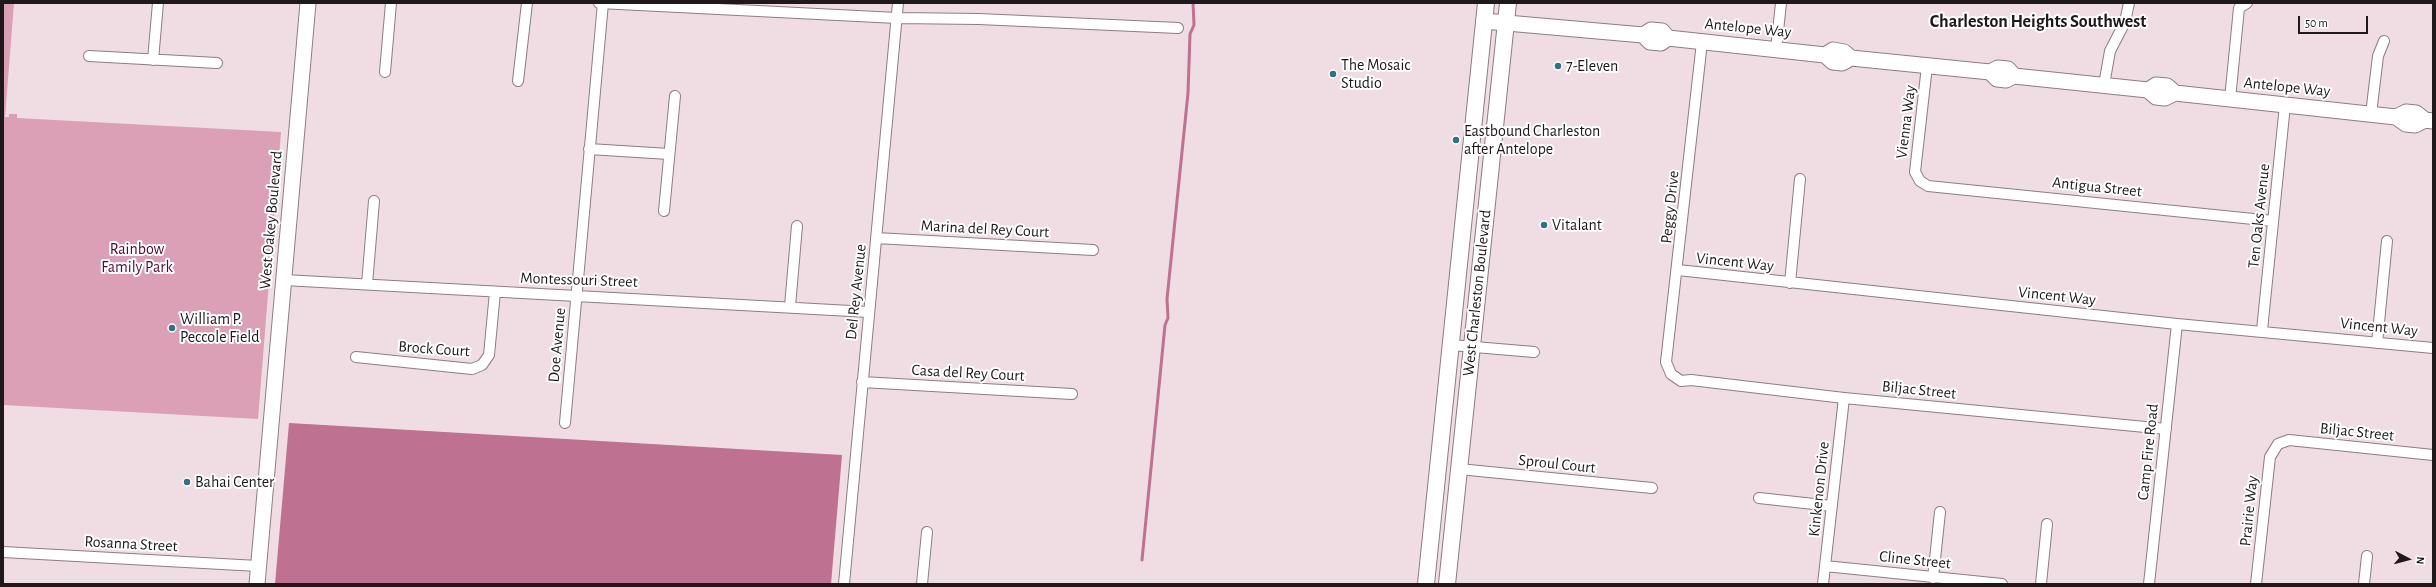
<!DOCTYPE html>
<style>
body{margin:0}
#map{position:relative;width:2436px;height:587px;overflow:hidden;background:#f0dde3;font-family:"Alegreya Sans",sans-serif}
canvas{display:block}
.frame{position:absolute;inset:0;border:4px solid #20191c;pointer-events:none}
.north{position:absolute;left:2388px;top:539px;width:40px;height:40px;-webkit-text-stroke:3px #fff;paint-order:stroke;rotate:96deg;font-size:11px;font-weight:700;line-height:16px;text-align:center;color:#20191c}
.north::after{content:'';display:block;margin:auto;width:14px;height:18px;background:#20191c;clip-path:polygon(50% 0,100% 100%,50% 72%,0 100%)}
.scale{position:absolute;left:2298px;top:16px;width:70px;height:18px;box-sizing:border-box;border:2px solid #20191c;border-top:0;padding-left:5px;font-size:12px;line-height:14px;white-space:nowrap;color:#20191c;-webkit-text-stroke:3px #fff;paint-order:stroke}
</style>
<div id="map">
<canvas width="2436" height="587"></canvas>
<div class="frame"></div>
<div class="north">N</div>
<div class="scale">50 m</div>
</div>
<script>
const g = document.querySelector('canvas').getContext('2d');
g.lineJoin = 'round';
function fillPath(path, color) {
  g.fillStyle = color;
  g.fill(path, 'evenodd');
}
function poly(rows) {
  const path = new Path2D();
  for (const r of rows) {
    path.moveTo(r[0], r[1]);
    for (let i = 2; i < r.length; i += 2) path.lineTo(r[i], r[i + 1]);
  }
  return path;
}
function trace(path, color, width, dash) {
  g.strokeStyle = color;
  g.lineWidth = width;
  g.lineCap = dash ? 'butt' : 'round';
  g.setLineDash(dash || []);
  g.stroke(path);
}
function label(font, color, halo, rows, align = 'center') {
  g.font = font + ' "Alegreya Sans",sans-serif';
  g.lineWidth = 4;
  g.setLineDash([]);
  g.textBaseline = 'middle';
  g.strokeStyle = halo;
  g.fillStyle = color;
  for (const [text, x, y, turn = 0] of rows) {
    g.save();
    g.translate(x, y);
    g.rotate((+turn || 0) * Math.PI / 180);
    g.textAlign = isNaN(turn) ? turn : align;
    if (halo) g.strokeText(text, 0, 0);
    g.fillText(text, 0, 0);
    g.restore();
  }
}
fillPath(poly([
 [3,3,14,3,5,117,9,117,9,114,17,114,17,118,281,132,258,419,3,405]
]), '#db9fb6');
fillPath(poly([
 [289,423,842,455,831,584,275,584]
]), '#bf7192');
trace(poly([
 [1142,560,1165,325,1168,318,1167,299,1188,93,1190,34,1194,25,1193,3]
]), '#bf7192', 3);
const street = poly([
 [599,3,897,18,979,19,1178,28],
 [1702,42,1666,362,1671,374,1681,381,1691,380,1844,398,2166,429],
 [1776,50,1781,3],
 [89,56,217,63],
 [153,60,158,3],
 [1927,66,1915,172,1920,181,1928,186,2273,221],
 [385,72,391,3],
 [518,81,527,3],
 [2104,85,2110,51,2125,22,2129,3],
 [2230,99,2239,8,2247,3],
 [2371,114,2378,56,2384,41],
 [589,149,669,154],
 [664,211,675,96],
 [876,238,1093,250],
 [1678,270,2177,324,2433,348],
 [284,280,869,312],
 [1790,283,1800,179],
 [367,284,374,201],
 [790,306,797,226],
 [2262,330,2285,105],
 [2377,343,2387,241],
 [1451,345,1534,352],
 [356,357,472,369,482,365,489,355,495,292],
 [862,382,1072,394],
 [565,423,603,3],
 [1459,469,1652,488],
 [1759,498,1832,506],
 [3,552,258,566],
 [1825,566,2002,584],
 [1933,578,1940,512],
 [844,584,898,3],
 [922,584,927,532],
 [1823,584,1844,398],
 [2041,584,2047,524],
 [2149,584,2177,324],
 [2256,584,2270,457,2278,444,2289,440,2433,455],
 [2364,584,2367,556]
]);
const secondary = poly([
 [1484,21,1643,35,1651,30,1662,31,1668,38],
 [1643,35,1650,42,1661,43,1668,38,1825,55,1833,50,1844,52,1851,58,1990,72,1998,68,2008,69,2014,76],
 [1825,55,1833,62,1842,63,1851,58],
 [1990,72,1997,79,2006,80,2014,76,2148,90,2156,97,2165,98,2175,93,2396,117,2406,124,2415,125,2425,120,2433,121],
 [2148,90,2156,85,2167,86,2175,93],
 [2396,117,2406,112,2416,113,2425,120],
 [257,584,308,3]
]);
const primary = poly([
 [1426,584,1486,3],
 [1447,584,1508,3]
]);
trace(street, '#8e7d84', 12);
trace(secondary, '#8e7d84', 17);
trace(primary, '#8e7d84', 18);
trace(street, '#fff', 10);
trace(secondary, '#fff', 15);
trace(primary, '#fff', 16);
for (const [x, y, r, color] of [
 [1558,66,4,"#2c757c"],
 [1333,74,4,"#2c757c"],
 [1456,140,4,"#2c757c"],
 [1544,225,4,"#2c757c"],
 [172,328,4,"#2c757c"],
 [187,482,4,"#2c757c"]
]) {
  const dot = new Path2D();
  dot.arc(x, y, r, 0, 2 * Math.PI);
  g.fillStyle = color;
  g.fill(dot);
  trace(dot, '#fff', 1.5);
}
label('16px', '#20191c', '#fff', [
 ["Antelope Way",1748,28,6],
 ["Antelope Way",2287,87,6],
 ["Vienna Way",1906,122,-83],
 ["Antigua Street",2097,187,6],
 ["Peggy Drive",1670,207,-84],
 ["Ten Oaks Avenue",2259,216,-84],
 ["West Oakey Boulevard",271,220,-85],
 ["Marina del Rey Court",985,229,3],
 ["Vincent Way",1735,262,6],
 ["Montessouri Street",579,280,2],
 ["Del Rey Avenue",856,292,-84],
 ["West Charleston Boulevard",1477,293,-84],
 ["Vincent Way",2057,296,6],
 ["Vincent Way",2379,327,6],
 ["Doe Avenue",557,345,-85],
 ["Brock Court",434,349,4],
 ["Casa del Rey Court",968,373,3],
 ["Biljac Street",1919,390,6],
 ["Biljac Street",2357,432,6],
 ["Camp Fire Road",2148,452,-84],
 ["Sproul Court",1557,464,6],
 ["Kinkenon Drive",1819,489,-84],
 ["Prairie Way",2249,511,-84],
 ["Rosanna Street",131,544,3],
 ["Cline Street",1915,560,6]
]);
label('16px', '#20191c', '#fff', [
 ["The Mosaic",1341,65],
 ["Studio",1341,83],
 ["7-Eleven",1566,66],
 ["Eastbound Charleston",1464,131],
 ["after Antelope",1464,149],
 ["Vitalant",1552,225],
 ["William P.",180,319],
 ["Peccole Field",180,337],
 ["Bahai Center",195,482]
], 'left');
label('16px', '#520b31', '#fff', [
 ["Rainbow",137,249],
 ["Family Park",137,267]
]);
label('bold 18px', '#20191c', '#fff', [
 ["Charleston Heights Southwest",2038,22]
]);
</script>
